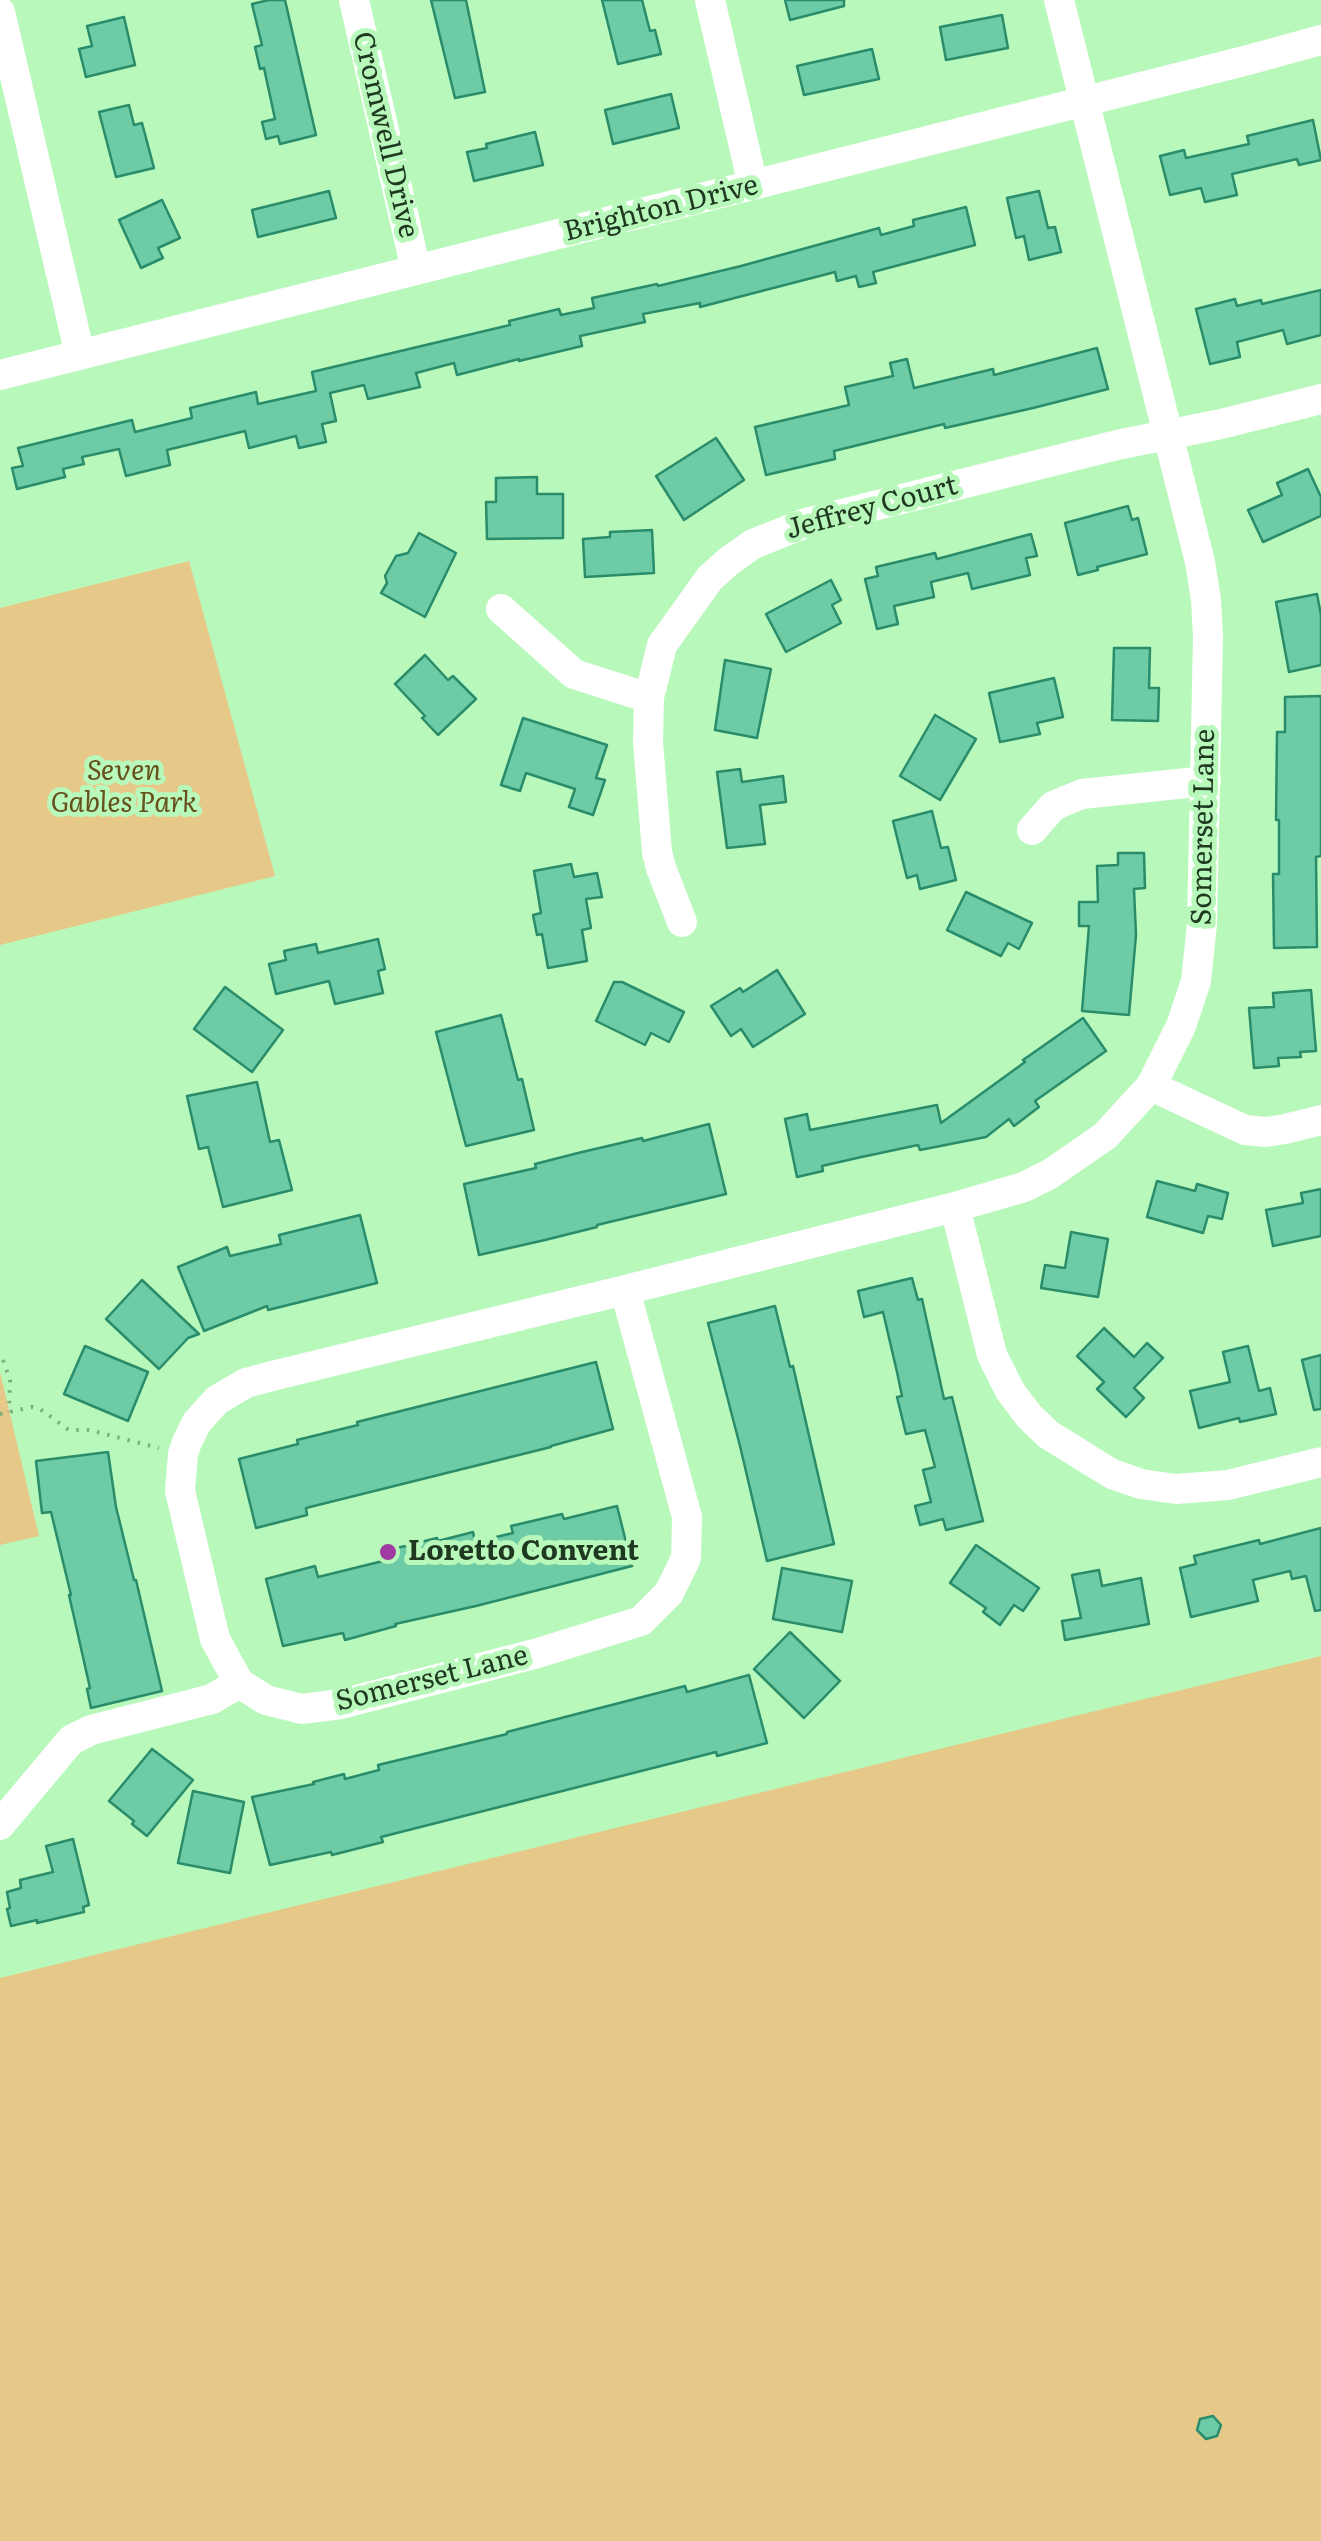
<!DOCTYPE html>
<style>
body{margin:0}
canvas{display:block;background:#b8f8ba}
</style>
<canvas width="1321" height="2541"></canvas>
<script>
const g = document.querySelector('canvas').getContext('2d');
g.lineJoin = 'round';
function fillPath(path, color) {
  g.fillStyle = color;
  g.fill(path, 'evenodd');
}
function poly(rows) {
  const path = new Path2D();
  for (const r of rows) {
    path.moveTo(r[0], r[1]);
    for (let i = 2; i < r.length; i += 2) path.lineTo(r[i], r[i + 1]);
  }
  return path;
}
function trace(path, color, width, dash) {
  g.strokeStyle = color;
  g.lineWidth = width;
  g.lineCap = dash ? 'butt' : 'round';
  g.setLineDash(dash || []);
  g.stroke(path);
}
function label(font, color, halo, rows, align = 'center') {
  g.font = font + ' Literata,serif';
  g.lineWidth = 10;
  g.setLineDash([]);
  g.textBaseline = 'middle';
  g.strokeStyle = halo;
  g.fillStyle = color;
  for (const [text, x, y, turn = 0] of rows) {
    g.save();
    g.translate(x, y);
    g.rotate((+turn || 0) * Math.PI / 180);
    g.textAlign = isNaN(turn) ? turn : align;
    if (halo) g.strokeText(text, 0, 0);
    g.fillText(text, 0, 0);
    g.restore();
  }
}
fillPath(poly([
 [189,561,275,876,0,945,0,608],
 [0,1372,39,1536,0,1545],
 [1321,1656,1321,2541,0,2541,0,1978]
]), '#e6c888');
const building = poly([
 [269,0,285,0,316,135,280,144,278,136,266,139,262,122,275,119,264,68,260,69,255,47,262,45,252,4,269,0],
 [431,0,466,0,485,92,455,98,431,0],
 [602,0,642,0,650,31,655,30,661,54,618,64,602,0],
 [785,0,844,0,844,6,790,20,785,0],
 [1002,15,1008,48,946,60,940,27,1002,15],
 [124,17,135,65,86,77,79,49,92,46,87,26,124,17],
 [872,49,879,79,804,95,797,66,872,49],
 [671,94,679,128,613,144,605,110,671,94],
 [129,105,134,125,142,123,154,168,116,177,99,112,129,105],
 [1313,120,1321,160,1299,165,1297,159,1232,174,1237,195,1205,202,1201,188,1170,195,1160,156,1184,150,1186,158,1249,144,1247,136,1313,120],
 [535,132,543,165,474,181,467,152,487,148,486,144,535,132],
 [329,191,336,218,258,237,252,210,329,191],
 [1039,191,1048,228,1055,227,1061,252,1029,260,1024,236,1016,238,1007,198,1039,191],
 [162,200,180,238,158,248,163,258,141,268,119,220,162,200],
 [966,207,975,245,873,272,876,283,859,287,856,276,837,281,835,272,700,307,700,303,643,314,645,322,580,336,582,346,519,361,519,359,457,375,454,363,416,373,420,387,368,399,364,385,330,393,336,421,322,424,326,442,299,448,296,436,249,448,245,431,167,450,170,465,126,476,119,449,82,457,84,464,63,469,65,477,17,489,12,468,23,466,18,448,132,420,135,432,192,418,190,408,256,392,258,404,316,391,312,372,510,325,509,321,559,309,561,315,594,308,592,298,657,284,658,286,741,266,879,228,881,235,914,226,913,220,966,207],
 [1321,290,1321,335,1287,344,1283,330,1237,342,1240,357,1210,364,1196,309,1235,299,1237,306,1261,300,1262,304,1321,290],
 [1097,348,1108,389,1033,408,945,428,944,424,834,451,835,459,766,475,755,427,849,405,845,387,893,376,890,363,907,359,914,388,993,369,994,375,1097,348],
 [716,438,744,480,684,520,656,476,716,438],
 [1308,469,1321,497,1321,516,1263,542,1248,510,1282,495,1277,483,1308,469],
 [537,477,537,494,563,494,563,538,487,539,486,502,496,502,496,478,537,477],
 [1128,506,1132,520,1138,518,1147,554,1097,567,1098,570,1078,575,1065,523,1128,506],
 [652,530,654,573,585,577,583,539,610,537,610,532,652,530],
 [419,533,456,553,425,617,381,593,387,583,385,576,396,556,408,553,419,533],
 [1031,534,1037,556,1026,558,1030,575,972,589,968,573,931,582,934,597,894,606,898,624,877,629,865,579,878,576,876,567,935,553,937,559,1031,534],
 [831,580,841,600,832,605,841,623,786,652,766,614,831,580],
 [1317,594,1321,615,1321,665,1289,672,1276,602,1317,594],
 [1114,648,1150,648,1149,688,1159,688,1158,721,1112,720,1114,648],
 [425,655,448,680,453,676,476,699,438,735,422,718,425,716,395,684,425,655],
 [725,660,771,669,757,738,715,730,725,660],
 [1054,678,1063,717,1037,723,1040,734,1000,742,989,693,1054,678],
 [1321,696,1321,856,1316,857,1317,947,1274,948,1273,874,1279,874,1279,820,1276,820,1277,732,1285,732,1285,697,1321,696],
 [935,715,976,739,940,800,900,776,935,715],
 [523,718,607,745,596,778,605,780,593,815,569,807,575,789,526,773,520,791,501,785,523,718],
 [740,769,742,782,783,776,786,802,760,805,765,844,727,848,717,772,740,769],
 [932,811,941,848,948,847,956,880,920,889,917,875,907,878,893,821,932,811],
 [1118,853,1144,853,1145,888,1134,889,1136,935,1129,1015,1082,1011,1089,926,1079,926,1079,902,1098,902,1097,866,1118,865,1118,853],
 [571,864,574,877,597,873,602,897,586,899,591,928,582,930,587,961,548,968,542,934,537,935,533,915,541,913,534,871,571,864],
 [966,892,1032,923,1019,949,1008,943,1001,956,947,930,966,892],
 [378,939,385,969,378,971,383,993,335,1004,329,981,276,994,269,964,286,960,284,951,316,944,318,953,378,939],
 [777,970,805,1014,753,1047,741,1029,731,1036,711,1006,740,988,743,992,777,970],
 [614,982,622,982,684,1012,669,1042,651,1033,645,1045,596,1021,614,982],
 [225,987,283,1030,252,1072,194,1029,225,987],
 [1311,990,1316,1051,1300,1052,1301,1057,1278,1058,1279,1066,1254,1068,1249,1008,1274,1007,1273,993,1311,990],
 [501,1015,518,1080,522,1079,534,1130,466,1146,436,1032,501,1015],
 [1083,1018,1106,1051,1035,1101,1039,1107,1014,1126,1009,1119,986,1137,920,1150,918,1145,857,1158,822,1166,823,1171,797,1177,785,1119,807,1114,810,1130,937,1105,941,1123,1025,1062,1023,1060,1083,1018],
 [257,1082,270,1142,279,1140,292,1190,223,1207,208,1147,199,1149,187,1096,257,1082],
 [709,1124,726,1194,597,1225,597,1227,545,1240,479,1255,464,1184,536,1168,535,1164,578,1153,642,1138,643,1141,709,1124],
 [1157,1181,1195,1191,1197,1184,1228,1193,1222,1219,1208,1216,1203,1233,1147,1217,1157,1181],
 [1321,1189,1321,1236,1273,1246,1266,1210,1303,1203,1301,1193,1321,1189],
 [360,1215,377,1283,268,1310,267,1306,204,1331,178,1267,227,1247,230,1256,281,1244,279,1235,360,1215],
 [1071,1232,1108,1239,1098,1297,1041,1288,1045,1265,1065,1268,1071,1232],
 [912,1278,918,1300,922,1299,944,1399,952,1397,983,1521,946,1530,943,1519,920,1525,915,1506,931,1502,923,1470,935,1467,925,1430,906,1434,897,1397,902,1396,897,1372,883,1312,864,1317,858,1291,912,1278],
 [142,1280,199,1334,188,1338,159,1369,106,1319,142,1280],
 [775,1306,790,1367,793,1366,834,1544,767,1561,740,1446,708,1323,775,1306],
 [1104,1328,1134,1357,1147,1343,1163,1358,1134,1388,1144,1398,1126,1417,1097,1389,1104,1382,1077,1356,1104,1328],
 [85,1346,148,1372,128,1421,64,1394,85,1346],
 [1248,1346,1259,1391,1270,1388,1276,1414,1240,1422,1239,1418,1199,1428,1190,1391,1230,1382,1223,1352,1248,1346],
 [1321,1355,1321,1409,1314,1410,1302,1360,1321,1355],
 [596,1362,613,1429,551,1446,551,1447,306,1508,307,1515,256,1528,239,1459,298,1444,297,1440,358,1425,357,1422,596,1362],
 [108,1452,116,1507,134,1580,136,1580,162,1691,91,1708,87,1689,90,1688,69,1595,71,1595,51,1512,42,1513,36,1461,108,1452],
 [617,1506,632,1566,476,1606,395,1624,396,1626,345,1640,343,1633,283,1646,266,1579,315,1566,318,1577,387,1560,385,1551,437,1538,438,1541,473,1532,475,1542,513,1533,511,1526,562,1514,564,1519,617,1506],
 [1321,1528,1321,1610,1315,1611,1306,1576,1292,1579,1290,1571,1253,1580,1258,1601,1191,1617,1180,1568,1196,1564,1194,1556,1259,1540,1260,1544,1321,1528],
 [976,1545,1039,1588,1023,1611,1014,1605,1000,1625,983,1612,986,1608,950,1583,976,1545],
 [782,1568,852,1581,842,1632,773,1619,782,1568],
 [1099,1570,1102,1586,1141,1578,1149,1624,1065,1640,1062,1621,1081,1618,1072,1575,1099,1570],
 [790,1632,840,1681,804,1718,754,1669,790,1632],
 [749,1675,767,1743,717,1756,716,1752,381,1837,383,1842,332,1855,331,1852,270,1865,252,1797,314,1784,313,1782,344,1774,345,1779,379,1770,378,1765,507,1734,507,1732,685,1686,687,1692,749,1675],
 [152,1749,193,1780,147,1836,132,1824,134,1821,109,1801,152,1749],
 [193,1791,244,1802,230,1873,178,1863,193,1791],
 [73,1839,89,1905,83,1907,84,1912,37,1923,37,1920,11,1926,7,1909,10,1908,7,1892,21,1888,20,1880,53,1872,46,1846,73,1839],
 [1213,2416,1221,2425,1217,2436,1206,2439,1197,2430,1200,2419,1213,2416]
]);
fillPath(building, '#6dcba5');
trace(building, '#298d6b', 2.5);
trace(poly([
 [3,1360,10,1380,9,1412],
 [0,1414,32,1407,40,1409,69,1430,89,1430,159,1448]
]), '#7eaf80', 4, [2.5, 8]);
trace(poly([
 [354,0,416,270],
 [710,0,753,185],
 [0,12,80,355],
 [0,375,1248,60,1321,40],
 [501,609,574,674,649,698],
 [1032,830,1053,806,1082,794,1206,781],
 [682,922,661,868,657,852,648,742,649,698,662,645,710,578,729,561,753,544,806,523,1117,445,1221,424,1321,399],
 [1151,1086,1245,1130,1266,1132,1285,1129,1321,1120],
 [955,1207,992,1355,1010,1391,1029,1416,1049,1435,1112,1474,1141,1484,1176,1489,1228,1485,1321,1462],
 [625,1290,272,1376,246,1383,217,1400,197,1422,187,1442,183,1454,180,1491,215,1639,239,1683,266,1700,302,1709,341,1704,538,1653,641,1621,669,1593,686,1558,687,1517,625,1290,955,1207,1024,1187,1050,1174,1105,1136,1151,1086,1181,1026,1196,981,1202,924,1208,636,1206,600,1200,562,1059,0],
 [0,1825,71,1740,91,1730,212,1699,239,1683]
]), '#fff', 30);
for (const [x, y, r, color] of [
 [388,1552,10,"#9e3ca3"]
]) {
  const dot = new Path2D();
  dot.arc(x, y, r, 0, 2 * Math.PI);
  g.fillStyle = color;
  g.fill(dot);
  trace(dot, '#b8f8ba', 4);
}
label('28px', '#1f3820', '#b8f8ba', [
 ["Cromwell Drive",385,135,77],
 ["Brighton Drive",661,209,-14],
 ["Jeffrey Court",872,508,-15],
 ["Somerset Lane",1204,827,-89],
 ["Somerset Lane",432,1679,-14]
]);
label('italic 28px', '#66501c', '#b8f8ba', [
 ["Seven",124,772],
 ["Gables Park",124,804]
]);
label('bold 28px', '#1f3820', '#b8f8ba', [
 ["Loretto Convent",408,1552]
], 'left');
</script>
